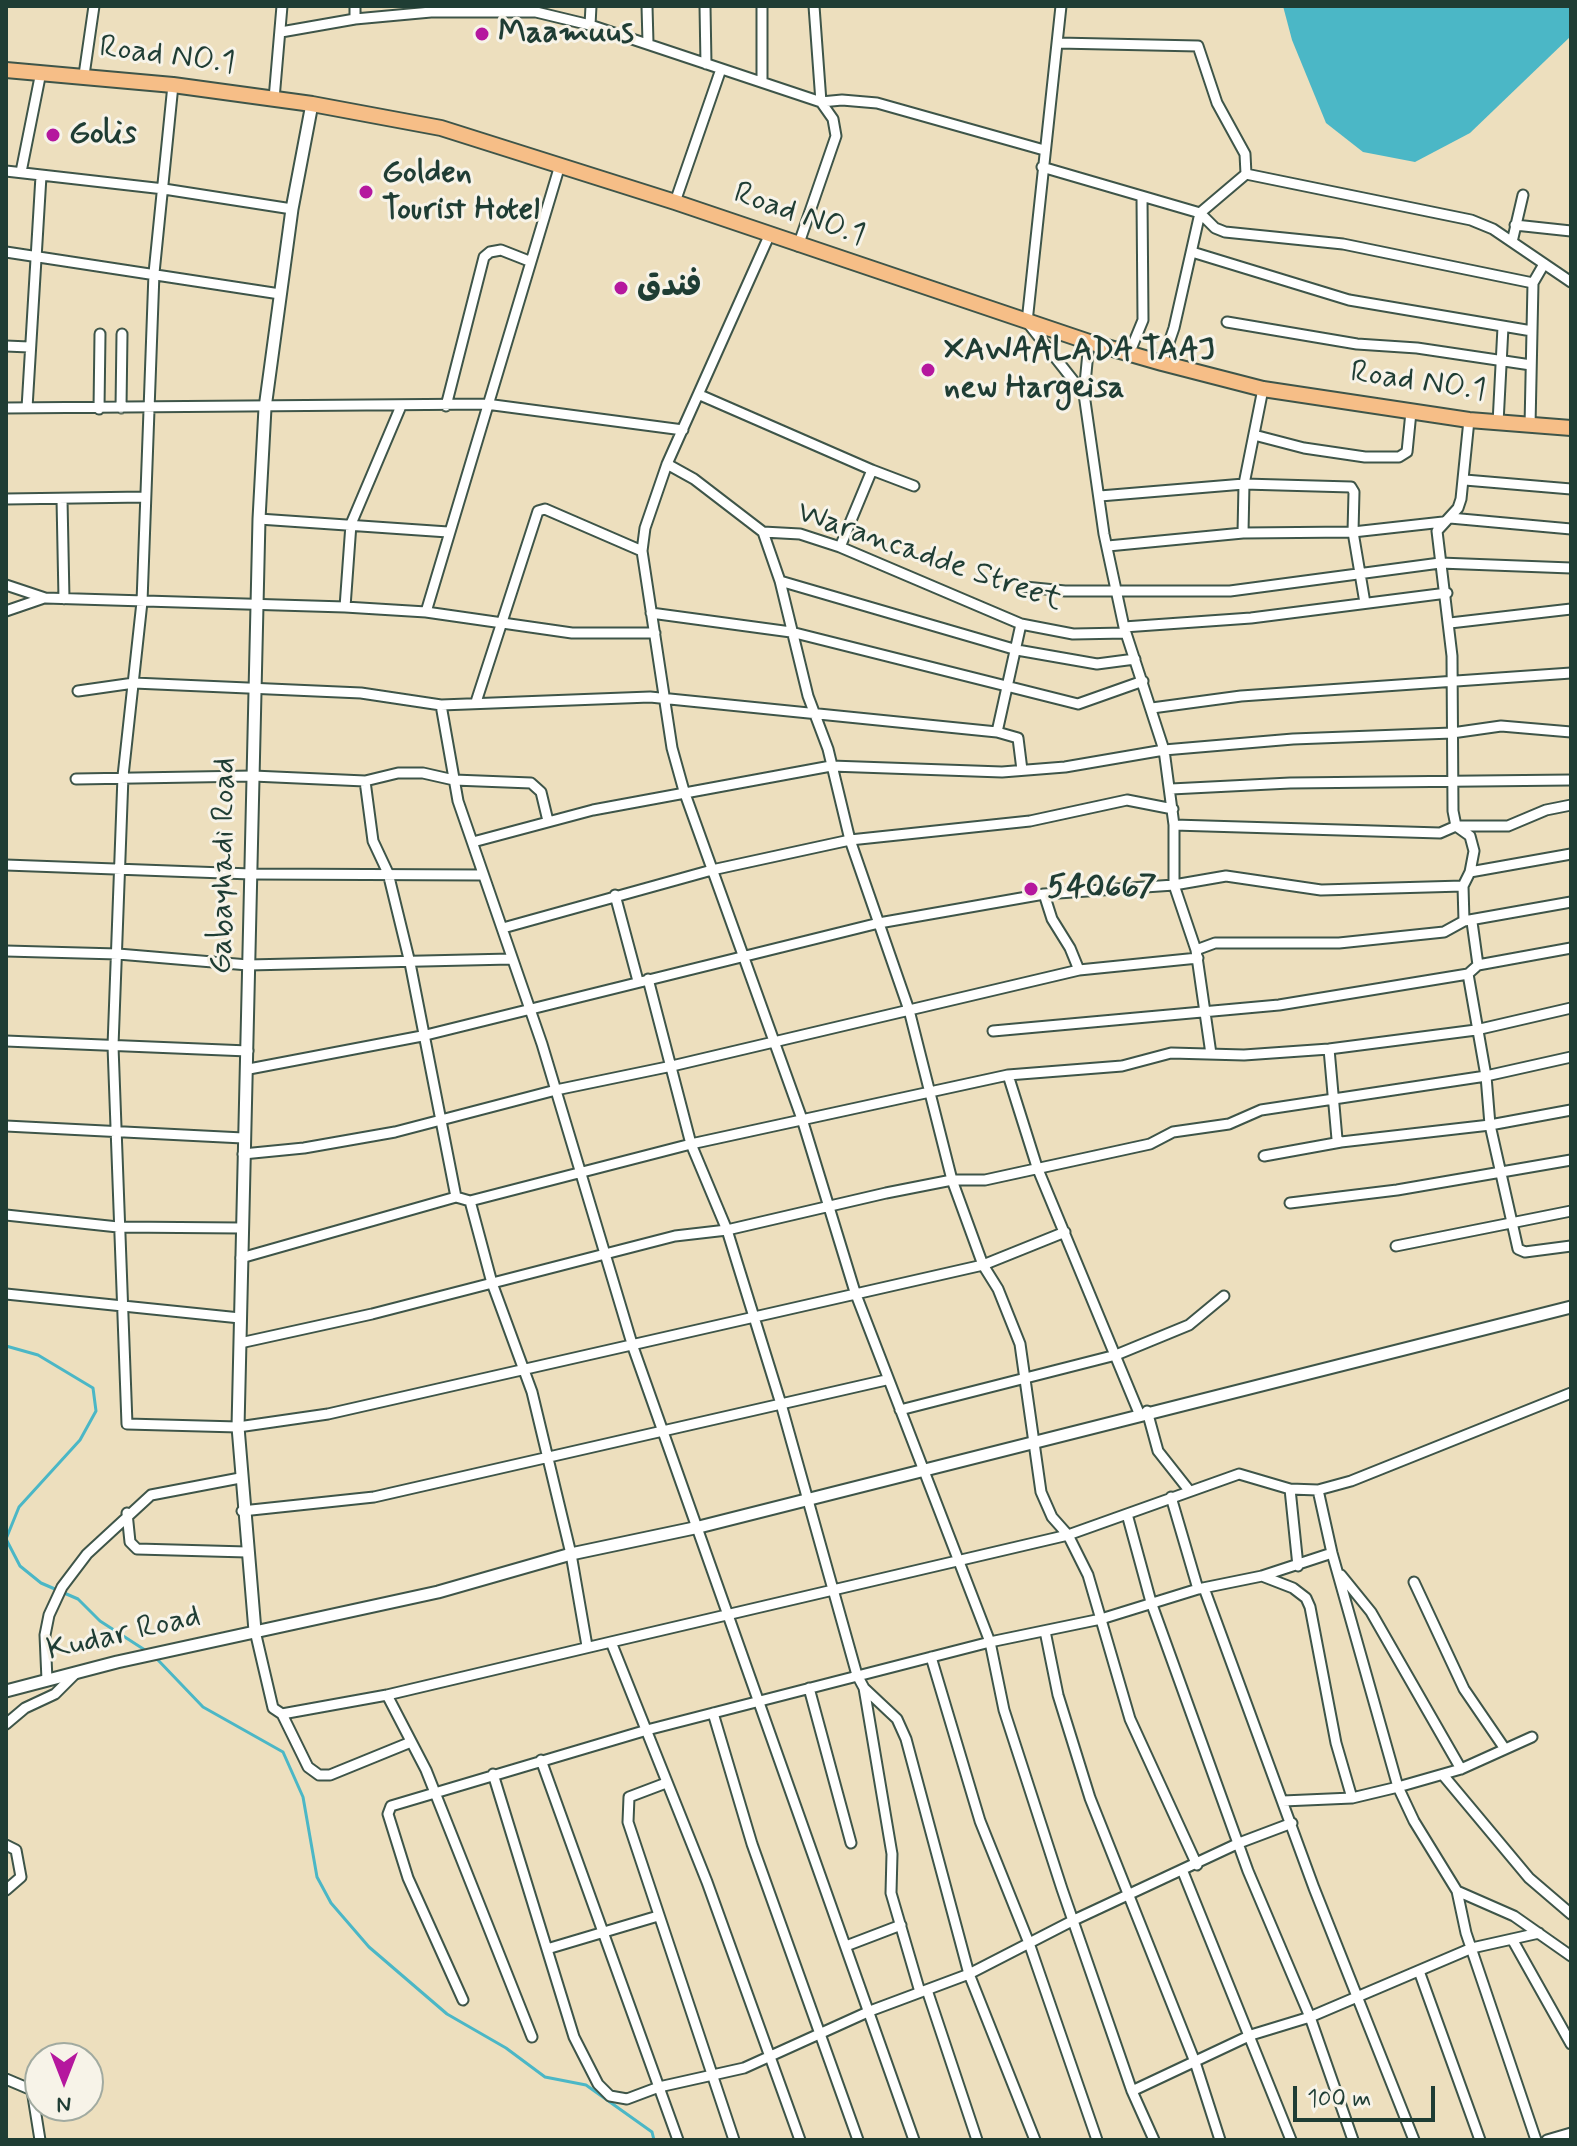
<!DOCTYPE html>
<meta charset="utf-8">
<style>
body{margin:0}
#map{position:relative;width:1577px;height:2146px;overflow:hidden;background:#eddfbe;font-family:Mynerve,sans-serif}
canvas{display:block}
.frame{position:absolute;inset:0;border:8px solid #1f3d34;pointer-events:none}
.north{position:absolute;left:24px;top:2042px;width:80px;height:80px;box-sizing:border-box;background:#f7f3e8;border:2px solid #a1aaa0;border-radius:50%;rotate:180deg;font-size:22px;font-weight:700;line-height:32px;text-align:center;color:#1f3d34}
.north::after{content:'';display:block;margin:auto;width:28px;height:36px;background:#b5179e;clip-path:polygon(50% 0,100% 100%,50% 72%,0 100%)}
.scale{position:absolute;left:1293px;top:2086px;width:142px;height:36px;box-sizing:border-box;border:4px solid #1f3d34;border-top:0;padding-left:10px;font-size:24px;line-height:28px;white-space:nowrap;color:#1f3d34;-webkit-text-stroke:6px #f7f3e8;paint-order:stroke}
</style>
<div id="map">
<canvas width="1577" height="2146"></canvas>
<div class="frame"></div>
<div class="north">N</div>
<div class="scale">100 m</div>
</div>
<script>
const g = document.querySelector('canvas').getContext('2d');
g.lineJoin = 'round';
function fillPath(path, color) {
  g.fillStyle = color;
  g.fill(path, 'evenodd');
}
function poly(rows) {
  const path = new Path2D();
  for (const r of rows) {
    path.moveTo(r[0], r[1]);
    for (let i = 2; i < r.length; i += 2) path.lineTo(r[i], r[i + 1]);
  }
  return path;
}
function trace(path, color, width, dash) {
  g.strokeStyle = color;
  g.lineWidth = width;
  g.lineCap = dash ? 'butt' : 'round';
  g.setLineDash(dash || []);
  g.stroke(path);
}
function label(font, color, halo, rows, align = 'center') {
  g.font = font + ' Mynerve,"Playpen Sans Arabic",sans-serif';
  g.lineWidth = 6;
  g.setLineDash([]);
  g.textBaseline = 'middle';
  g.strokeStyle = halo;
  g.fillStyle = color;
  for (const [text, x, y, turn = 0] of rows) {
    g.save();
    g.translate(x, y);
    g.rotate((+turn || 0) * Math.PI / 180);
    g.textAlign = isNaN(turn) ? turn : align;
    if (halo) g.strokeText(text, 0, 0);
    g.fillText(text, 0, 0);
    g.restore();
  }
}
fillPath(poly([
 [1283,6,1571,6,1571,36,1470,133,1415,162,1363,152,1326,123,1292,40]
]), '#4bb7c6');
trace(poly([
 [6,1346,38,1355,93,1388,96,1411,80,1440,19,1507,6,1539,20,1566,41,1583,78,1599,100,1621,148,1652],
 [157,1659,203,1707,283,1752,303,1797,317,1877,331,1903,369,1947,447,2014,506,2048,545,2077,586,2085,652,2132,654,2140]
]), '#4bb7c6', 3);
const minor = poly([
 [647,6,648,43],
 [705,6,706,64],
 [1061,6,1027,322,1084,394],
 [355,19,355,6],
 [590,25,591,6],
 [281,32,355,19,431,12,536,12,590,25,821,102,842,100,877,103,1044,150],
 [1058,43,1198,46,1217,103,1245,154,1246,174,1200,213,1174,328,1162,363],
 [84,75,94,6],
 [762,82,762,6],
 [173,85,154,273,142,602,123,776,113,1046,127,1424,238,1427,328,1414,983,1265,1065,1232],
 [274,99,282,6],
 [1042,167,1200,213,1215,228,1225,232,1343,244,1533,283],
 [6,171,164,189,292,209],
 [21,172,41,72],
 [1246,174,1471,220,1493,229,1571,282],
 [675,202,721,69],
 [1515,225,1571,231],
 [769,236,667,464,645,528,642,551,672,748,684,791,802,1119,855,1292,990,1642,1004,1710,1062,1889,1132,2091,1154,2140],
 [1512,242,1523,195],
 [798,246,836,136,833,119,821,102,814,6],
 [6,252,280,294],
 [1192,252,1349,300,1532,331],
 [1227,322,1357,344,1417,348,1531,365],
 [1089,342,1084,394,1104,534,1124,627,1164,750,1174,825,1174,885,1196,950,1211,1054],
 [6,346,29,347],
 [1129,354,1143,320,1142,197],
 [700,395,872,470,840,547],
 [446,406,484,257,490,252,501,250,529,261],
 [6,408,486,404,683,430],
 [27,408,41,176],
 [121,408,122,334],
 [99,409,100,334],
 [1498,423,1503,327],
 [1530,426,1533,283,1544,264],
 [1254,435,1304,448,1365,457,1399,457,1407,452,1411,412],
 [667,464,694,479,763,532,780,581,808,696,828,749,850,840,909,1010,952,1180,983,1265,998,1289,1020,1344,1041,1492,1052,1517,1068,1535,1088,1575,1130,1719,1197,1865],
 [872,470,914,486],
 [1465,480,1571,489],
 [1100,496,1244,484,1351,487,1354,492,1353,532,1365,603],
 [6,499,145,497],
 [62,499,64,599],
 [1450,518,1571,529],
 [259,519,448,532],
 [763,532,800,534,840,547,1021,624,1073,634,1126,633],
 [1243,533,1244,484,1263,389],
 [1108,546,1243,533,1353,532,1443,522],
 [780,581,1017,650,1097,664,1135,659],
 [6,585,45,598,345,607,351,524,401,406],
 [1025,587,1065,591,1230,591,1440,563,1571,568],
 [345,607,426,612,572,633,655,633],
 [6,611,44,598],
 [426,612,560,165],
 [651,613,791,632,1078,704,1143,681],
 [1450,623,1571,609],
 [1124,627,1251,618,1447,593],
 [78,691,134,683,361,693,441,705,650,697,997,732,1018,738,1022,770],
 [476,702,538,511,545,509,642,551],
 [441,705,458,801,542,1044,633,1347,914,2140],
 [1152,708,1241,696,1571,673],
 [997,732,1021,624],
 [76,779,253,776,365,781,398,773,423,773,454,780,531,783,541,792,548,821],
 [365,781,373,841,388,873,410,963,456,1197],
 [1171,789,1290,783,1571,780],
 [1174,825,1440,833,1456,826,1508,826,1546,810,1571,805],
 [473,842,593,810,831,766,1002,772,1065,767,1164,750,1293,739,1452,733,1501,726,1571,732],
 [6,865,251,874,482,875],
 [1470,872,1571,854],
 [1044,894,1052,919,1070,948,1079,970],
 [615,895,638,981],
 [1464,921,1463,886,1470,872,1474,851,1470,836,1456,826,1453,811,1452,656,1437,531,1458,508,1461,499,1469,420],
 [1472,922,1478,965],
 [503,928,712,870,850,840,1030,821,1127,800,1173,809],
 [1196,950,1215,943,1339,943,1444,932,1464,921,1571,902],
 [6,951,118,954,248,965,511,959],
 [1468,974,1486,1076,1490,1125,1518,1249,1525,1252,1571,1246],
 [648,979,691,1144,727,1230,781,1404,857,1675,864,1688,897,1719,906,1739,969,1974,1035,2140],
 [993,1031,1279,1005,1468,974,1478,965,1571,948],
 [6,1041,248,1051],
 [1329,1049,1337,1139,1341,1142,1490,1125,1571,1110],
 [249,1069,422,1036,879,923,1044,894,1174,885,1226,876,1321,890,1463,886],
 [1008,1075,1037,1167,1139,1413],
 [6,1126,243,1138],
 [243,1154,304,1148,395,1132,556,1090,672,1066,1079,970,1198,958],
 [1264,1156,1341,1142],
 [470,1201,492,1283,532,1392,571,1554,587,1646],
 [1290,1203,1397,1190,1571,1160],
 [6,1215,118,1227,241,1228],
 [1396,1246,1571,1211],
 [241,1258,456,1197,470,1201,691,1144,1008,1075,1122,1066,1171,1053,1244,1055,1329,1049,1476,1030,1571,1008],
 [6,1294,240,1318],
 [240,1343,372,1314,675,1236,727,1230,886,1193,952,1180,985,1180,1150,1144,1173,1132,1229,1124,1261,1110,1486,1076,1571,1057],
 [900,1410,1116,1355,1189,1325,1224,1296],
 [1147,1411,1158,1451,1188,1489],
 [1290,1489,1298,1566],
 [1318,1490,1332,1553,1398,1787,1461,1769,1532,1737],
 [1171,1497,1198,1589],
 [242,1511,374,1497,886,1380],
 [127,1513,130,1542,137,1549,247,1552],
 [1127,1514,1151,1602,1248,1871,1310,2017,1353,2140],
 [1341,1575,1371,1612,1461,1769],
 [1262,1576,1293,1588,1306,1598,1310,1607,1336,1743,1352,1798],
 [1414,1582,1464,1689,1505,1749],
 [1204,1588,1314,1888,1414,2140],
 [255,1631,273,1708,282,1714,387,1695,611,1642],
 [1045,1631,1058,1695,1090,1798,1195,2062,1220,2140],
 [931,1657,980,1821,1029,1943,1097,2140],
 [47,1680,45,1635,49,1615,62,1587,87,1554,151,1495,240,1478],
 [809,1688,851,1843],
 [864,1688,892,1854,891,1893,920,1992],
 [387,1695,426,1770,532,2037],
 [713,1713,752,1844,858,2140],
 [282,1714,308,1767,319,1775,330,1775,411,1742],
 [6,1724,25,1708,55,1694,76,1673],
 [541,1760,678,2140],
 [493,1774,574,2037,598,2084,610,2096,627,2099,659,2087,744,2068,870,2011,969,1974,1074,1920,1239,1843,1292,1823],
 [1443,1775,1529,1878,1571,1914],
 [666,1783,629,1797,628,1822,734,2140],
 [1283,1801,1352,1798,1398,1787,1414,1821,1457,1891,1514,1916,1571,1956],
 [6,1845,16,1850,21,1877,6,1890],
 [1183,1872,1291,2140],
 [1457,1891,1466,1933,1536,2140],
 [1512,1939,1571,2044],
 [846,1946,901,1925],
 [547,1949,658,1916],
 [1419,1971,1480,2140],
 [927,1990,977,2140],
 [463,2000,408,1878,388,1814,391,1806,647,1730,990,1642,1101,1619,1198,1589,1262,1576,1332,1553],
 [6,2079,32,2090,40,2140],
 [1132,2091,1251,2035,1310,2017,1472,1948,1539,1933],
 [800,2140,707,1882,611,1642,1068,1535,1239,1474,1290,1489,1318,1490,1351,1481,1571,1393],
 [1547,2140,1571,2133]
]);
const tertiary = poly([
 [255,1631,238,1427,259,519,265,408,292,209,312,104],
 [6,1691,117,1662,438,1592,571,1554,699,1527,1571,1307]
]);
const trunk = poly([
 [6,70,173,85,312,104,441,128,675,202,1089,342,1162,363,1263,389,1469,420,1571,428]
]);
trace(minor, '#3e5549', 13);
trace(tertiary, '#3e5549', 15);
trace(trunk, '#3e5549', 18);
trace(minor, '#fff', 9);
trace(tertiary, '#fff', 11);
trace(trunk, '#f6be87', 14);
for (const [x, y, r, color] of [
 [482,34,8,"#b5179e"],
 [53,135,8,"#b5179e"],
 [366,192,8,"#b5179e"],
 [621,288,8,"#b5179e"],
 [928,370,8,"#b5179e"],
 [1031,889,8,"#b5179e"]
]) {
  const dot = new Path2D();
  dot.arc(x, y, r, 0, 2 * Math.PI);
  g.fillStyle = color;
  g.fill(dot);
  trace(dot, '#f7f3e8', 3);
}
label('bold 32px', '#1f3d34', '#f7f3e8', [
 ["Maamuus",498,34],
 ["Golis",69,135],
 ["Golden",382,174],
 ["Tourist Hotel",382,211],
 ["فندق",637,288],
 ["XAWAALADA TAAJ",944,352],
 ["new Hargeisa",944,389],
 ["540667",1047,889]
], 'left');
label('32px', '#1f3d34', '#f7f3e8', [
 ["Road NO.1",167,57,7],
 ["Road NO.1",799,216,19],
 ["Road NO.1",1418,383,8],
 ["Warancadde Street",929,558,19],
 ["Gabayhadi Road",225,866,-89],
 ["Kudar Road",124,1635,-13]
]);
</script>
